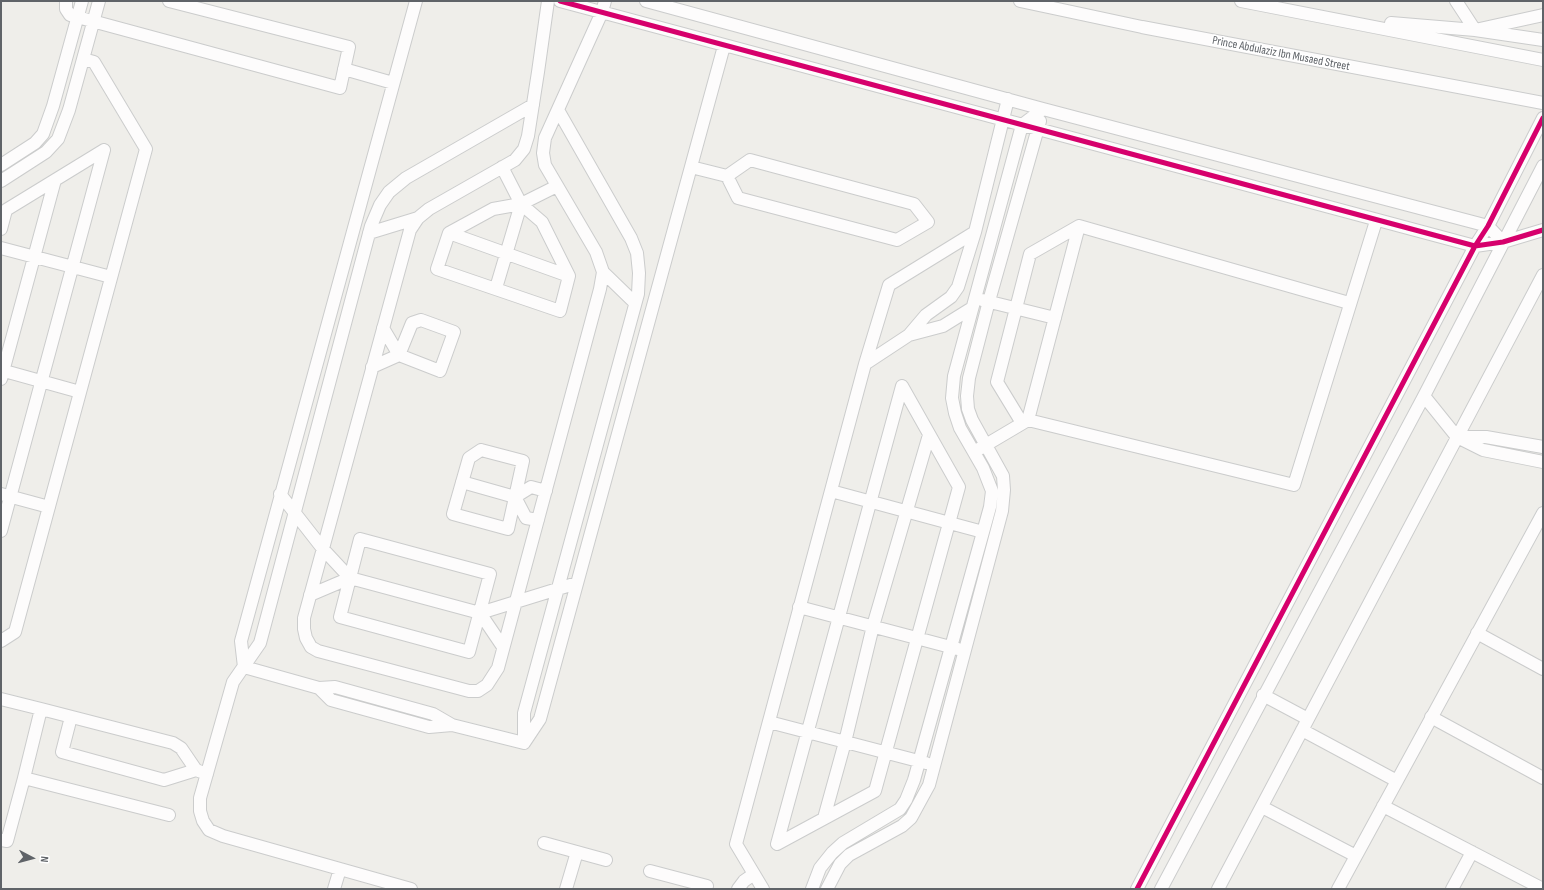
<!DOCTYPE html>
<style>
body{margin:0}
#map{position:relative;width:1544px;height:890px;overflow:hidden;background:#efeeea;font-family:"Sofia Sans Condensed",sans-serif}
canvas{display:block}
.frame{position:absolute;inset:0;border:2px solid #5f6368;pointer-events:none}
.north{position:absolute;left:12px;top:838px;width:40px;height:40px;-webkit-text-stroke:3px #fff;paint-order:stroke;rotate:96deg;font-size:11px;font-weight:700;line-height:16px;text-align:center;color:#5f6368}
.north::after{content:'';display:block;margin:auto;width:14px;height:18px;background:#5f6368;clip-path:polygon(50% 0,100% 100%,50% 72%,0 100%)}
</style>
<div id="map">
<canvas width="1544" height="890"></canvas>
<div class="frame"></div>
<div class="north">N</div>
</div>
<script>
const g = document.querySelector('canvas').getContext('2d');
g.lineJoin = 'round';
function poly(rows) {
  const path = new Path2D();
  for (const r of rows) {
    path.moveTo(r[0], r[1]);
    for (let i = 2; i < r.length; i += 2) path.lineTo(r[i], r[i + 1]);
  }
  return path;
}
function trace(path, color, width, dash) {
  g.strokeStyle = color;
  g.lineWidth = width;
  g.lineCap = dash ? 'butt' : 'round';
  g.setLineDash(dash || []);
  g.stroke(path);
}
function label(font, color, halo, rows, align = 'center') {
  g.font = font + ' "Sofia Sans Condensed",sans-serif';
  g.lineWidth = 3;
  g.setLineDash([]);
  g.textBaseline = 'middle';
  g.strokeStyle = halo;
  g.fillStyle = color;
  for (const [text, x, y, turn = 0] of rows) {
    g.save();
    g.translate(x, y);
    g.rotate((+turn || 0) * Math.PI / 180);
    g.textAlign = isNaN(turn) ? turn : align;
    if (halo) g.strokeText(text, 0, 0);
    g.fillText(text, 0, 0);
    g.restore();
  }
}
const minor = poly([
 [66,1,66,9,70,15,340,88,349,47,169,1],
 [548,1,538,72,528,136,524,149,515,160,429,209,418,218,410,230,304,618,304,629,306,638,311,647,318,651,469,691,478,691,487,685,498,668,600,289,603,272,596,252,545,165,543,153,545,138,602,12,605,1],
 [560,1,1475,246,1503,242,1543,230],
 [646,1,1043,109,1488,226,1503,242],
 [1020,1,1142,27,1543,103],
 [1241,1,1543,60],
 [1456,1,1475,30,1543,15],
 [1391,23,1475,30,1543,40],
 [344,69,393,83],
 [1,165,35,143,43,134,53,106,82,1],
 [502,167,521,204,542,222,569,276,560,311,437,269,449,233,493,209,521,204,557,186],
 [691,167,727,176,750,160,914,204,928,222,897,240,738,198,727,176],
 [1,181,46,152,58,139,69,110,99,1],
 [1,229,6,210,104,150],
 [369,233,418,218],
 [449,233,569,276],
 [1,248,111,277],
 [603,272,635,303],
 [496,288,521,204],
 [982,300,1055,318],
 [421,320,454,332,440,371,399,355,412,323,421,320],
 [909,335,943,326,972,308],
 [865,364,889,285,975,232],
 [372,367,399,355,383,328],
 [1,370,80,392],
 [1,379,55,180],
 [902,386,959,487,875,791,777,844,902,386],
 [1424,396,1457,437,1483,450,1543,462],
 [1028,420,1079,226,1349,303],
 [1022,423,997,382,1030,254,1079,226],
 [1459,437,1486,437,1543,447],
 [979,449,1028,420,1294,485,1376,221],
 [481,450,523,461,508,529,453,514,469,458,481,450],
 [462,482,515,497],
 [831,491,983,532],
 [1,494,49,507],
 [280,494,323,549,350,578,480,613,577,583],
 [538,520,526,518,515,497,531,487,546,491],
 [1,531,104,150],
 [360,539,490,574,469,652,340,617,360,539],
 [310,595,350,578],
 [799,607,958,649],
 [480,613,503,647],
 [1477,633,1543,669],
 [1,641,15,632,146,149,94,62,83,59],
 [244,667,241,641,416,1],
 [244,667,319,688,335,687,433,714,452,725,524,743],
 [319,688,331,700,429,727,452,725],
 [1263,695,1308,719],
 [1,699,41,709,24,778,169,815],
 [41,709,173,743,181,748,196,770,207,774],
 [71,717,62,752,164,780,196,770],
 [1431,717,1543,778],
 [769,722,926,763],
 [1302,730,1397,781],
 [524,743,540,719,724,46],
 [524,743,524,713,638,294,639,273,637,253,631,238,558,110],
 [1383,806,1543,889],
 [1262,807,1356,856],
 [824,818,845,742,873,626,929,435],
 [1,840,7,841,24,778],
 [544,843,606,860],
 [650,871,707,886,706,889],
 [334,889,340,869],
 [411,889,223,836,209,830,203,821,200,811,200,798,233,682,260,643,371,226,380,205,389,192,406,178,533,105],
 [566,889,577,852],
 [738,889,744,881,754,874],
 [763,889,736,844,865,364,909,335,926,315,951,297,958,287,975,232,1008,99],
 [812,889,820,868,832,853,843,843,900,809,906,800,914,780,990,507,992,491,983,468,960,428,955,413,952,398,954,376,1022,125,1043,109],
 [827,889,840,864,849,855,902,826,911,818,929,785,1002,511,1004,490,1003,476,972,420,968,409,967,396,969,378,989,301,1040,121],
 [1137,889,1475,246,1488,226,1543,118],
 [1161,889,1424,396,1543,166],
 [1218,889,1543,275],
 [1338,889,1543,513],
 [1452,889,1472,852]
]);
trace(minor, '#cbcccc', 14);
trace(minor, '#fdfcfc', 12);
trace(poly([
 [560,1,1475,246,1503,242,1543,230],
 [1137,889,1475,246,1488,226,1543,118]
]), '#d6006c', 5);
label('12px', '#5f6368', '#fff', [
 ["Prince Abdulaziz Ibn Musaed Street",1281,54,11]
]);
</script>
